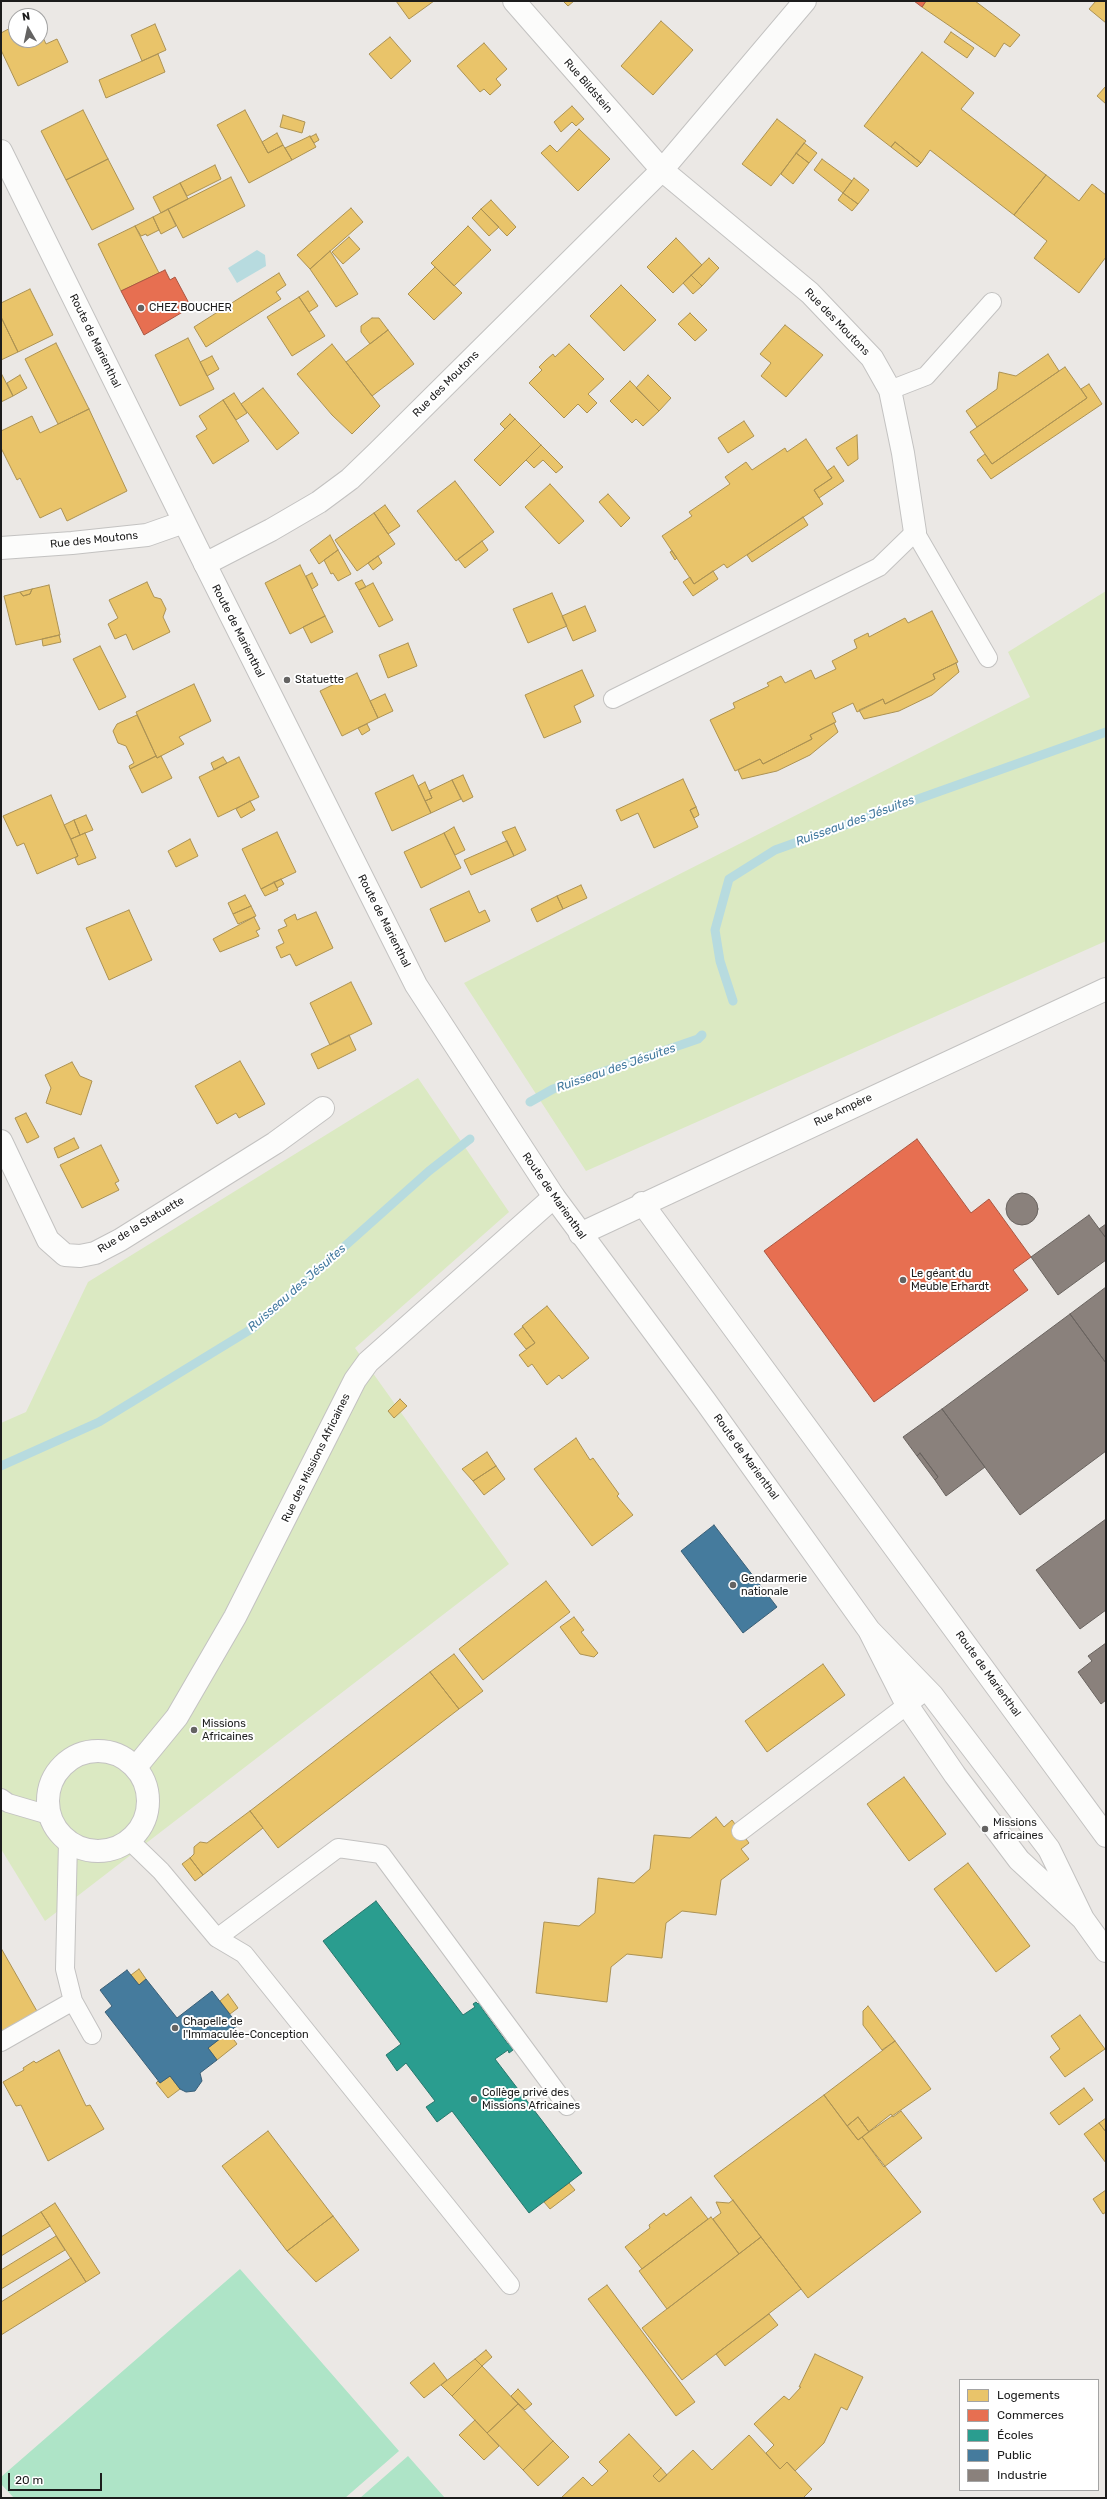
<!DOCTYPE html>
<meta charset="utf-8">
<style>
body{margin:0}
#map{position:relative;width:1107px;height:2499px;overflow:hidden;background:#ebe8e5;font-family:Rubik,sans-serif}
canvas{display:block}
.frame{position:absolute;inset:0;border:2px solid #1c1c1c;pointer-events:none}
.legend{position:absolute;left:959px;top:2379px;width:140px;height:112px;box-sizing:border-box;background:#fff;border:1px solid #a4a4a4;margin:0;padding:5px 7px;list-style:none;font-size:12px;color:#1c1c1c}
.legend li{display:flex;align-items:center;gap:8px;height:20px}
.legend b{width:20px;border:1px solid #a4a4a4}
.north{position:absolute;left:8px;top:8px;width:40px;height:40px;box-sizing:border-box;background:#fff;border:1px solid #a4a4a4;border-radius:50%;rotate:351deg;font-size:11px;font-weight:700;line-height:16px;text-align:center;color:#1c1c1c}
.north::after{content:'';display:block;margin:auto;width:14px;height:18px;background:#646362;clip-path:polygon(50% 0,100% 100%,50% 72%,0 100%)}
.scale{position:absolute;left:8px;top:2473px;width:94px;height:18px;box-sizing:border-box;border:2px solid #1c1c1c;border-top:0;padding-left:5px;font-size:12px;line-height:14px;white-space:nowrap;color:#1c1c1c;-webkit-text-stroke:3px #fff;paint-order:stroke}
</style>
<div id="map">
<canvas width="1107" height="2499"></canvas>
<div class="frame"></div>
<ul class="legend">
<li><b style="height:11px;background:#e9c46a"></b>Logements</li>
<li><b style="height:11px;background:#e76f51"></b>Commerces</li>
<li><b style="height:11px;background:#2a9d8f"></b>Écoles</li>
<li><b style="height:11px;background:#457b9d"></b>Public</li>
<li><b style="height:11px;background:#8a817c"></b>Industrie</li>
</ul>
<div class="north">N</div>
<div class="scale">20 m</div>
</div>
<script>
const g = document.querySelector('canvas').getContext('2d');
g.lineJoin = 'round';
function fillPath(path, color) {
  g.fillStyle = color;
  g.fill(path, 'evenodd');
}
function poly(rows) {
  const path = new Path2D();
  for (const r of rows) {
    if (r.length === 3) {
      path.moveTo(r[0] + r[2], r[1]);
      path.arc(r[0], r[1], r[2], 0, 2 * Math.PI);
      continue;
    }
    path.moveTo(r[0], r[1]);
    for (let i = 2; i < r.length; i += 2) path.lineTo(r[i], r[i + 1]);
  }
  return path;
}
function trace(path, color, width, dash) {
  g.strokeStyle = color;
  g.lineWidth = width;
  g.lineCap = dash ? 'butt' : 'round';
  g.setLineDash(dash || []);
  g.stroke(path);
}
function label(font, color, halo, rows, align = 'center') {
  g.font = font + ' Rubik,sans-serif';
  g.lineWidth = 4;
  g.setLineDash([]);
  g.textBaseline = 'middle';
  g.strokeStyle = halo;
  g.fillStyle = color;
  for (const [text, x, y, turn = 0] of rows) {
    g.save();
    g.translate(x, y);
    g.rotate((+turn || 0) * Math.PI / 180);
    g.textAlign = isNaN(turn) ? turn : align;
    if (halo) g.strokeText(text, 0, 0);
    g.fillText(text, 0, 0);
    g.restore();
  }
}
fillPath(poly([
 [1106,591,1106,941,586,1171,464,983,1030,697,1008,652],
 [418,1078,509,1212,355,1348,509,1564,45,1921,1,1849,1,1423,26,1412,88,1282]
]), '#dbe9c2');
fillPath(poly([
 [240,2269,399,2451,345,2498,14,2498,1,2484,1,2477],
 [408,2456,445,2498,360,2498]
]), '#aee4c7');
fillPath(poly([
 [257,250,265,255,266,266,237,283,228,268]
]), '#b7dbdf');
const homes = poly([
 [396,1,434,1,409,19,396,1],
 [563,1,574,1,568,6,563,1],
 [926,1,975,1,1020,35,1010,47,1004,43,995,57,922,7,926,1],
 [1096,1,1106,1,1106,23,1089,9,1096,1],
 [661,21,693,50,653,95,621,66,661,21],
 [155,24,166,50,142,61,131,35,155,24],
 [16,25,16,40,40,40,40,31,46,44,57,39,68,62,18,86,1,50,1,33,16,25],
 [951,32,974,48,967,58,944,42,951,32],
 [390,37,411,61,391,79,369,54,390,37],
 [484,43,507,69,496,79,501,85,490,95,484,89,480,92,457,66,484,43],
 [922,52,974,93,961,109,1046,175,1014,215,930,150,921,163,895,142,891,147,864,126,922,52],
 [158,54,165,72,106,98,99,80,158,54],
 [1106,86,1106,104,1097,96,1106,86],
 [572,106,584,119,576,126,572,122,561,132,554,122,572,106],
 [83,110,108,159,66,180,41,131,83,110],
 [245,110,268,153,283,145,292,160,249,183,217,125,245,110],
 [283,115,305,122,302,133,280,127,283,115],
 [777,119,806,141,771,186,742,164,777,119],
 [579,129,610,159,578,191,541,153,550,145,557,152,579,129],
 [277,133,283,145,268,153,262,142,277,133],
 [316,134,319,140,314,143,310,137,316,134],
 [310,136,316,147,292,160,285,148,310,136],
 [895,142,921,163,917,167,891,147,895,142],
 [804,143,817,153,809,163,796,153,804,143],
 [796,153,809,163,793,184,781,174,796,153],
 [108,159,134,209,92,230,66,180,108,159],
 [822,159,852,181,843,193,814,170,822,159],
 [215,165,221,179,187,196,180,183,215,165],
 [1046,175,1079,201,1092,184,1106,195,1106,257,1079,293,1034,258,1047,241,1014,215,1046,175],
 [231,177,245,206,183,238,168,209,231,177],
 [854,178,869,190,858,204,843,193,854,178],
 [180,183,188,199,161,213,153,197,180,183],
 [843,193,858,204,852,211,838,200,843,193],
 [491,200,516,227,507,236,481,209,491,200],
 [351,208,363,222,310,269,297,255,351,208],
 [168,209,176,226,161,234,153,217,168,209],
 [481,209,499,227,489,236,472,218,481,209],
 [153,217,159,230,147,236,146,234,141,236,135,226,153,217],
 [135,226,159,273,121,291,98,244,135,226],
 [468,226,491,250,454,286,431,263,468,226],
 [349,237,360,249,343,264,332,252,349,237],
 [676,238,702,265,673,293,647,267,676,238],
 [330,251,358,294,336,307,310,269,330,251],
 [709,258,719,268,702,286,691,275,709,258],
 [435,267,462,293,434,320,408,294,435,267],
 [279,273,286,285,276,292,281,299,206,347,194,327,279,273],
 [691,275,702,286,693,294,683,283,691,275],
 [621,285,656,320,624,351,590,316,621,285],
 [30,289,53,335,18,352,1,317,1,303,30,289],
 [308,291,318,306,309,312,299,297,308,291],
 [299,297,325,336,292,356,267,317,299,297],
 [690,313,707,330,695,341,678,324,690,313],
 [1,317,18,352,1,360,1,317],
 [372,318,379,318,388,330,370,344,361,332,361,326,372,318],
 [785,325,823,355,786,397,761,376,771,363,760,354,785,325],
 [388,330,414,364,372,396,346,362,388,330],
 [188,338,214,389,180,406,155,355,188,338],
 [56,343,89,409,58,424,25,359,56,343],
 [332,344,380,406,352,434,332,415,297,374,332,344],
 [569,344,604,379,588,394,597,403,587,413,578,404,564,418,529,383,542,370,539,367,546,360,553,354,555,357,569,344],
 [1048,354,1059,371,977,427,966,411,997,389,999,372,1016,376,1048,354],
 [212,356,219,369,207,376,200,362,212,356],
 [1065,367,1087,398,992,464,970,432,1065,367],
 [1,373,13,396,1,402,1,373],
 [20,375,27,388,13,396,7,383,20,375],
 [648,375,671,398,659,411,636,388,648,375],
 [630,381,659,411,643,426,636,419,632,423,610,401,630,381],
 [1089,384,1102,404,991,479,977,460,985,454,992,464,1087,398,1081,389,1089,384],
 [263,388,299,433,277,450,241,404,263,388],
 [234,393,247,413,236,420,223,400,234,393],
 [223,400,249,441,213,464,196,436,207,429,199,416,223,400],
 [89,409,127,491,67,521,61,508,40,518,20,478,17,480,1,448,1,431,32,416,40,433,89,409],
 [510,414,515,419,505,429,500,424,510,414],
 [515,419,541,445,500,486,474,460,515,419],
 [744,421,754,436,728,453,718,438,744,421],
 [857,435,858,459,848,466,836,448,857,435],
 [806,439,832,478,814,490,823,504,727,568,724,564,694,584,662,536,692,516,689,512,730,484,725,477,746,462,752,470,785,448,787,452,806,439],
 [541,445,563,467,556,473,543,460,534,468,526,460,541,445],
 [834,466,844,481,819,498,814,490,832,478,827,471,834,466],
 [455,481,494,532,456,561,417,511,455,481],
 [550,484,584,521,559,544,525,507,550,484],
 [608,494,630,518,621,527,599,502,608,494],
 [385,505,400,526,388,534,374,513,385,505],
 [374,513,395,544,357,571,335,540,374,513],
 [803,517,808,525,752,562,747,555,803,517],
 [330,535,338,550,319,564,310,550,330,535],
 [482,541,488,550,465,568,458,559,482,541],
 [338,550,351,574,338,581,333,573,331,574,324,560,338,550],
 [672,551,677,558,675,560,670,552,672,551],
 [378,556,382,563,373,570,368,563,378,556],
 [300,565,325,616,290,634,265,583,300,565],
 [713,571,718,579,693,596,683,582,690,577,694,584,713,571],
 [312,573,318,585,312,589,306,576,312,573],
 [362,580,366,587,359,590,355,583,362,580],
 [147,582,154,597,161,599,166,609,163,617,170,632,133,650,126,634,115,639,108,624,118,618,109,600,147,582],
 [373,583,393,620,379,627,359,590,373,583],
 [49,585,60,635,16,645,4,596,20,592,23,596,30,594,32,589,49,585],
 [32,589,30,594,23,596,20,592,32,589],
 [552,593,567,626,528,643,513,609,552,593],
 [585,606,596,631,573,641,562,616,585,606],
 [932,611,958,662,933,674,935,679,885,704,883,699,857,712,853,703,832,713,836,722,810,735,812,739,763,764,760,759,735,771,710,720,735,708,733,703,769,686,767,683,781,676,785,683,811,670,815,679,836,669,832,661,857,648,854,640,868,633,869,637,905,618,908,623,932,611],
 [325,616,333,632,311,643,303,627,325,616],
 [59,635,61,642,43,646,42,639,59,635],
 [408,643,417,666,388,678,379,655,408,643],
 [100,646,126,697,99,710,73,659,100,646],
 [956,663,959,672,932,695,899,711,864,719,859,710,883,699,885,704,935,679,933,674,956,663],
 [582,670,594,696,574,706,581,722,544,738,525,695,582,670],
 [357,673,378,718,342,736,320,691,357,673],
 [194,684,211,721,179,737,184,744,157,758,136,712,194,684],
 [385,694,393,711,378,718,370,701,385,694],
 [137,715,156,756,130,769,129,766,134,763,126,746,118,743,113,731,117,724,137,715],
 [834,723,838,732,810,755,777,771,742,779,738,770,760,759,763,764,812,739,810,735,834,723],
 [367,724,370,730,362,735,358,728,367,724],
 [156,756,157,758,161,756,172,778,142,793,130,769,156,756],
 [223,757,227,763,214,770,211,763,223,757],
 [239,757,259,797,218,817,199,777,239,757],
 [413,775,431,813,392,831,375,793,413,775],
 [463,775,473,797,463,802,452,780,463,775],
 [683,779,696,807,690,810,698,827,654,848,638,813,621,821,616,810,683,779],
 [452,780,461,799,431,813,425,801,432,798,429,791,452,780],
 [425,782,432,798,425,801,418,786,425,782],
 [51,795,78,856,37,874,24,843,17,846,3,816,51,795],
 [250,801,255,810,241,818,236,809,250,801],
 [696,807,699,815,694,818,690,810,696,807],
 [86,815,93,830,80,835,74,820,86,815],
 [74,820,80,835,71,839,64,825,74,820],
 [454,827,465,850,455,855,444,833,454,827],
 [515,827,526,850,514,856,502,832,515,827],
 [277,832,296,872,261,889,242,849,277,832],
 [85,833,96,858,78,865,75,858,78,856,71,839,85,833],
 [444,833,461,868,421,888,404,852,444,833],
 [190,839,198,856,176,867,168,851,190,839],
 [507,841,514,856,471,875,464,860,507,841],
 [281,879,284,884,277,888,274,882,281,879],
 [274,882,278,890,265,896,261,889,274,882],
 [581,885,587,898,563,909,557,896,581,885],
 [469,891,479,913,485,910,490,921,445,942,430,909,469,891],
 [245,895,251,906,233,914,228,903,245,895],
 [557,896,563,909,537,922,531,909,557,896],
 [251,906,256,916,238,924,233,914,251,906],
 [129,910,152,960,109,980,86,928,129,910],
 [316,912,333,948,296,966,290,954,281,958,276,947,284,943,278,930,287,926,284,920,295,914,297,920,316,912],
 [254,917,260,929,256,931,259,936,220,952,213,939,254,917],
 [351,982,372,1024,330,1045,310,1003,351,982],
 [349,1035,356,1050,318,1069,311,1054,349,1035],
 [240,1061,265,1104,239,1118,236,1113,217,1124,195,1086,240,1061],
 [72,1062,80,1076,92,1081,81,1115,46,1103,51,1088,45,1075,72,1062],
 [26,1113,39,1137,27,1143,15,1118,26,1113],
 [74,1138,79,1148,58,1158,54,1148,74,1138],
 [101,1145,119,1181,115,1183,119,1190,82,1208,60,1165,101,1145],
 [547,1306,589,1358,562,1379,559,1375,547,1385,532,1364,528,1367,519,1355,535,1343,522,1326,547,1306],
 [523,1327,535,1343,526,1349,514,1334,523,1327],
 [400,1399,407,1406,394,1418,388,1411,400,1399],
 [576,1438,590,1460,593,1458,619,1494,617,1496,633,1515,592,1546,534,1469,576,1438],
 [487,1452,496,1466,473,1481,462,1469,487,1452],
 [496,1466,505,1479,484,1495,473,1481,496,1466],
 [546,1581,570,1612,483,1680,459,1649,546,1581],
 [574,1617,584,1630,581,1632,598,1653,594,1657,580,1654,560,1627,574,1617],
 [454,1654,483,1691,459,1709,430,1672,454,1654],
 [823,1664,845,1695,767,1752,745,1721,823,1664],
 [430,1672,459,1709,278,1848,250,1811,430,1672],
 [904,1777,946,1834,909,1861,867,1804,904,1777],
 [250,1811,263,1828,203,1875,190,1858,194,1854,194,1847,200,1842,207,1843,250,1811],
 [716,1817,724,1827,732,1820,749,1843,741,1849,749,1859,721,1880,716,1915,682,1911,666,1923,662,1958,627,1954,611,1967,607,2002,536,1993,544,1922,579,1926,595,1913,598,1878,634,1883,650,1869,654,1835,690,1838,716,1817],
 [190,1858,203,1875,195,1881,182,1864,190,1858],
 [968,1863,1030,1946,996,1972,934,1889,968,1863],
 [1,1948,38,2013,1,2034,1,1948],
 [139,1969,146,1979,139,1985,131,1975,139,1969],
 [228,1994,238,2008,230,2014,220,2001,228,1994],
 [868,2006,895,2041,882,2050,863,2025,863,2011,868,2006],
 [1080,2015,1105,2049,1065,2077,1050,2057,1060,2049,1051,2036,1080,2015],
 [228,2032,237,2044,217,2060,208,2048,228,2032],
 [895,2041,931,2089,869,2132,858,2117,847,2126,824,2095,895,2041],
 [59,2050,86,2106,90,2105,104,2129,48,2161,21,2105,16,2106,3,2082,24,2070,23,2068,34,2061,36,2063,59,2050],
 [170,2076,180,2089,168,2098,156,2083,158,2081,160,2083,170,2076],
 [1084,2088,1093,2100,1059,2125,1050,2113,1084,2088],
 [824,2095,858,2140,862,2137,921,2212,808,2298,714,2176,824,2095],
 [901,2111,922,2138,884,2167,862,2137,891,2114,893,2117,901,2111],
 [858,2117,869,2132,858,2140,847,2126,858,2117],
 [1106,2118,1106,2132,1099,2123,1106,2118],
 [1099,2123,1106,2132,1106,2163,1084,2134,1099,2123],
 [268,2131,333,2216,287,2251,222,2166,268,2131],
 [569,2183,575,2190,550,2209,544,2202,569,2183],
 [1106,2190,1106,2212,1103,2214,1093,2199,1106,2190],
 [691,2197,708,2219,642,2269,625,2247,650,2228,649,2225,664,2213,666,2216,691,2197],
 [733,2200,761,2237,739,2254,713,2219,721,2213,716,2202,729,2203,733,2200],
 [55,2203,100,2273,86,2282,41,2212,55,2203],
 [41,2212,50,2226,1,2256,1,2237,41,2212],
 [333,2216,359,2250,316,2282,287,2251,333,2216],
 [711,2217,739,2254,667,2309,639,2271,711,2217],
 [56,2236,65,2250,1,2289,1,2270,56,2236],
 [761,2237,801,2289,682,2380,642,2328,761,2237],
 [71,2258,86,2282,1,2335,1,2302,71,2258],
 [607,2285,695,2402,676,2416,588,2299,607,2285],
 [769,2314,778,2325,725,2366,716,2354,769,2314],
 [486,2350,492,2357,482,2366,475,2359,486,2350],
 [815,2354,863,2377,847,2410,841,2407,824,2443,795,2471,787,2462,780,2469,766,2453,774,2445,754,2424,784,2396,789,2400,801,2387,799,2387,815,2354],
 [475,2359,482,2366,452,2396,441,2385,475,2359],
 [434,2363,447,2380,424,2398,410,2383,434,2363],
 [482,2366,518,2404,487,2433,452,2396,482,2366],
 [518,2389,532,2404,525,2410,511,2396,518,2389],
 [518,2404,553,2441,523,2470,487,2433,518,2404],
 [475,2420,499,2446,484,2460,459,2435,475,2420],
 [629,2434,661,2468,653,2476,659,2482,693,2450,712,2470,749,2435,780,2469,787,2462,812,2489,803,2498,561,2498,583,2477,592,2486,608,2471,599,2462,629,2434],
 [553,2441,569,2457,538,2486,523,2470,553,2441],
 [661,2468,667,2475,659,2482,653,2476,661,2468]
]);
fillPath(homes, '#e9c46a');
trace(homes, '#ac9253', 1);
const shops = poly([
 [914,1,926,1,922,7,914,1],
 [165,270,170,280,175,277,191,307,144,335,121,291,165,270],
 [917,1139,971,1213,989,1199,1031,1257,1013,1270,1028,1290,874,1402,764,1251,917,1139]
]);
fillPath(shops, '#e76f51');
trace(shops, '#aa5641', 1);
const schools = poly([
 [376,1901,463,2015,475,2007,473,2004,476,2002,478,2004,481,2002,483,2005,481,2007,508,2044,512,2041,514,2045,511,2047,513,2050,509,2053,508,2050,495,2059,582,2173,529,2213,452,2111,437,2122,426,2107,435,2101,406,2063,397,2071,386,2055,401,2044,323,1941,376,1901]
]);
fillPath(schools, '#2a9d8f');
trace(schools, '#26766c', 1);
const public = poly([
 [714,1525,777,1607,743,1633,681,1551,714,1525],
 [127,1970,139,1985,146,1979,177,2018,212,1991,238,2025,208,2048,217,2060,200,2073,202,2081,195,2091,186,2092,180,2089,170,2076,160,2083,105,2012,112,2006,100,1990,127,1970]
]);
fillPath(public, '#457b9d');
trace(public, '#395e76', 1);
const industry = poly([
 [1022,1209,16],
 [1089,1215,1106,1238,1106,1260,1058,1295,1031,1257,1089,1215],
 [1106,1224,1106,1238,1099,1229,1106,1224],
 [1106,1287,1106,1363,1070,1314,1106,1287],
 [1070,1314,1106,1363,1106,1451,1020,1515,942,1409,1070,1314],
 [942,1409,985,1467,946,1496,935,1480,938,1477,920,1453,917,1456,903,1437,942,1409],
 [920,1453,938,1477,935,1480,917,1456,920,1453],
 [1106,1519,1106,1610,1080,1629,1036,1570,1106,1519],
 [1106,1643,1106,1700,1101,1704,1078,1672,1092,1661,1088,1656,1106,1643]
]);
fillPath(industry, '#8a817c');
trace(industry, '#69635f', 1);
trace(poly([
 [733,1001,720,961,715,930,729,879,775,850,1106,732],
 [530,1102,553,1089,698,1039,702,1035],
 [1,1466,99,1422,253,1328,429,1171,470,1139]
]), '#b7dbdf', 9);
const service = poly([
 [890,390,926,376,992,302],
 [613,699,879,567,915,532,988,658],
 [1,1798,8,1803,49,1815],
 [741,1831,927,1690],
 [130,1841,161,1871,217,1938,244,1954,510,2285],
 [68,1842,65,1969,73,2001,92,2035],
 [217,1938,338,1848,381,1854,567,2106],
 [1,2042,73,2001]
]);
const minor = poly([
 [514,1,662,170,810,293,872,358,890,390,903,453,915,532],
 [205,564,271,530,319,502,350,479,378,452,662,170,805,1],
 [1,1141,48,1240,65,1255,80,1256,95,1253,120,1240,275,1143,323,1108],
 [642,1203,1106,1836],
 [580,1234,1106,989],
 [98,1801,50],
 [136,1767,177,1717,235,1617,355,1380,368,1362,554,1197]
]);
const tertiary = poly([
 [1,151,205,564,416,985,554,1197,706,1402,869,1630,932,1695,1049,1849,1083,1919,1019,1860,955,1775,907,1705,869,1630],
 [1,548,72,543,147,535,184,522],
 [1083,1919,1106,1951]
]);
trace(service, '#c3c2c1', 20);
trace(minor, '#c3c2c1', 24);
trace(tertiary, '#c3c2c1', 24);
trace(service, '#fcfcfb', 18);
trace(minor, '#fcfcfb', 22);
trace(tertiary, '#fcfcfb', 22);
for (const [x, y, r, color] of [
 [141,308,4,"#646362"],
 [287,680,4,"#646362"],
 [903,1280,4,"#646362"],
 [733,1585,4,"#646362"],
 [194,1730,4,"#646362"],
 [985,1829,4,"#646362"],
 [175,2028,4,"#646362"],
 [474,2099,4,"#646362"]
]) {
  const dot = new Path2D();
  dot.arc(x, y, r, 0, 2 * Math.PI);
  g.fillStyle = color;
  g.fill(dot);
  trace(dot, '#fff', 1.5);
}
label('11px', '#1c1c1c', '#fff', [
 ["Rue Bildstein",588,86,49],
 ["Rue des Moutons",837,322,46],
 ["Route de Marienthal",95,341,64],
 ["Rue des Moutons",446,384,-45],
 ["Rue des Moutons",94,540,-6],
 ["Route de Marienthal",238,631,63],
 ["Route de Marienthal",384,921,63],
 ["Rue Ampère",843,1110,-25],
 ["Route de Marienthal",554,1196,55],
 ["Rue de la Statuette",141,1225,-31],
 ["Route de Marienthal",746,1457,54],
 ["Rue des Missions Africaines",316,1458,-64],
 ["Route de Marienthal",988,1674,54]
]);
label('11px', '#1c1c1c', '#fff', [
 ["CHEZ BOUCHER",149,308],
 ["Statuette",295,680],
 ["Le géant du",911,1274],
 ["Meuble Erhardt",911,1287],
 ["Gendarmerie",741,1579],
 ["nationale",741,1592],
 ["Missions",202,1724],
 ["Africaines",202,1737],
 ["Missions",993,1823],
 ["africaines",993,1836],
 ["Chapelle de",183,2022],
 ["l'Immaculée-Conception",183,2035],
 ["Collège privé des",482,2093],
 ["Missions Africaines",482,2106]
], 'left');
label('italic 12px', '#42799e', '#fff', [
 ["Ruisseau des Jésuites",855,821,-20],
 ["Ruisseau des Jésuites",616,1068,-19],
 ["Ruisseau des Jésuites",297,1288,-41]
]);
</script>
